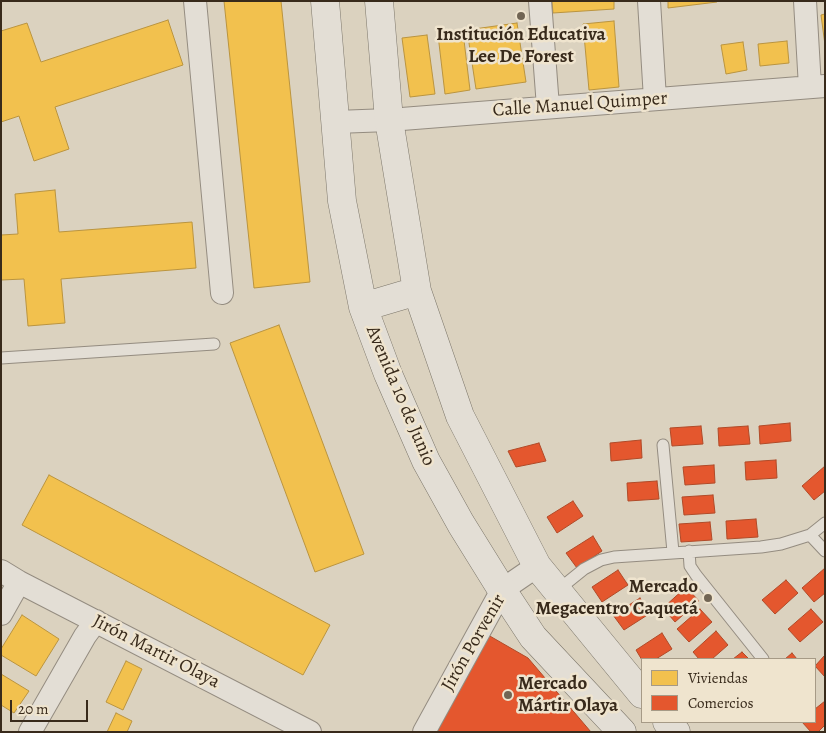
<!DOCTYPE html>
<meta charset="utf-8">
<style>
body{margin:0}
#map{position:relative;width:826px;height:733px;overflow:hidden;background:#dbd2bf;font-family:Alegreya,serif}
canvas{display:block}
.frame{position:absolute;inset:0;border:2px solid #382a1b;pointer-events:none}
.legend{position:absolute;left:641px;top:658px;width:175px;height:65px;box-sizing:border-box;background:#efe4ce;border:1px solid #a69a86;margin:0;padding:6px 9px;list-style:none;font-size:15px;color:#382a1b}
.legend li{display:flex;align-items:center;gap:10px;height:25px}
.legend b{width:25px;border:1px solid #a69a86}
.scale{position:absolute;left:10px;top:700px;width:78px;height:22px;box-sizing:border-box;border:2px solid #382a1b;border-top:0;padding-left:6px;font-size:15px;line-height:18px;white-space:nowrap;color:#382a1b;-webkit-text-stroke:4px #efe4ce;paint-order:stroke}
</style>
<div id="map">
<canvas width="826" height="733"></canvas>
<div class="frame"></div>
<ul class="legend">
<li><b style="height:14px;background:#f2c14e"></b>Viviendas</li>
<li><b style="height:14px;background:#e4572e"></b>Comercios</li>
</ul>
<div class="scale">20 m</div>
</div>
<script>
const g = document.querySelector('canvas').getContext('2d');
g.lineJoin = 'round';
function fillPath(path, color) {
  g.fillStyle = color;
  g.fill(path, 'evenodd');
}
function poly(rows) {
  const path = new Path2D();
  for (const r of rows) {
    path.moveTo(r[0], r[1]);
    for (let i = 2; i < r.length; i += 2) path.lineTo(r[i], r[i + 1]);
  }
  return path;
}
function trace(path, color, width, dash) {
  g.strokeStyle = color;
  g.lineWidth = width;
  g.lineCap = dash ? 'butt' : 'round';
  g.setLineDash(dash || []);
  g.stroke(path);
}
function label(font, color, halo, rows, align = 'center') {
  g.font = font + ' Alegreya,serif';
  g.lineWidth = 5;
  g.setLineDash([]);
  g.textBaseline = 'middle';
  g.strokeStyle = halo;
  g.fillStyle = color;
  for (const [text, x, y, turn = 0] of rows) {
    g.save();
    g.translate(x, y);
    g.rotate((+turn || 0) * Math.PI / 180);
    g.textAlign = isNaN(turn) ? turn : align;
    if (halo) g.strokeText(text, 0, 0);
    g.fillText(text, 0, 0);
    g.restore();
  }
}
const homes = poly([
 [224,1,281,1,310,282,254,288,224,1],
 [552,1,614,1,614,9,553,13,552,1],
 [668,1,717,1,717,2,668,8,668,1],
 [825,14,825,45,821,15,825,14],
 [168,20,183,65,55,107,69,149,34,161,19,116,1,122,1,31,27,23,41,62,168,20],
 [614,21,619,87,589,90,583,24,614,21],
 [517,23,526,82,476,89,467,30,517,23],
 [463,32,470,90,445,94,438,35,463,32],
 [427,35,435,94,410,97,402,38,427,35],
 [787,41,789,63,760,66,758,44,787,41],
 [743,42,747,70,726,74,721,45,743,42],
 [55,190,59,232,192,222,196,268,61,279,65,323,28,326,24,279,1,280,1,235,18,234,15,194,55,190],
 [279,325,364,554,315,572,230,343,279,325],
 [49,475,330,625,303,675,22,525,49,475],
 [22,615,59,639,36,676,1,655,1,649,22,615],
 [126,661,142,669,123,710,106,702,126,661],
 [1,674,29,691,14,713,1,705,1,674],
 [116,713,132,721,127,732,107,732,116,713]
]);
fillPath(homes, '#f2c14e');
trace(homes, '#ba943f', 1);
const shops = poly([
 [790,423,791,441,760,444,759,426,790,423],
 [701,426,703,444,672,446,670,428,701,426],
 [748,426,750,444,719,446,718,428,748,426],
 [641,440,642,458,611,461,610,443,641,440],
 [539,443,546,461,516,467,508,451,539,443],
 [776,460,777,478,746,480,745,462,776,460],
 [714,465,715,483,685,485,683,467,714,465],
 [825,466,825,491,814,500,802,486,825,466],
 [657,481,659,499,628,501,627,483,657,481],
 [713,495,715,513,684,515,682,497,713,495],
 [573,501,583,516,557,533,547,517,573,501],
 [756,519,758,537,727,539,726,521,756,519],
 [710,522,712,540,681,542,679,524,710,522],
 [593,536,602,551,577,568,566,553,593,536],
 [825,568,825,593,814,602,802,588,825,568],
 [618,570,628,585,602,602,592,587,618,570],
 [786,580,798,593,775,614,762,600,786,580],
 [686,587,699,601,675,622,663,608,686,587],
 [640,598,649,614,624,630,613,615,640,598],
 [700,609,712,622,689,642,677,629,700,609],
 [811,609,823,622,800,642,788,629,811,609],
 [716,631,728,645,712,659,699,659,693,652,716,631],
 [662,633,672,649,656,659,642,660,636,650,662,633],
 [488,635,528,658,591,732,437,732,488,635],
 [742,652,749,659,733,659,742,652],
 [792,653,797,659,785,659,792,653],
 [825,655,825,677,815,666,825,655],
 [825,701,825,725,818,732,811,732,802,722,815,722,815,709,825,701]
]);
fillPath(shops, '#e4572e');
trace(shops, '#b04a28', 1);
const lane = poly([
 [1,358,214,344],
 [663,445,673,552],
 [810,535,825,551],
 [689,551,690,566,696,575,763,659],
 [558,590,584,569,601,560,614,557,761,547,781,544,810,535,825,523]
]);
const street = poly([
 [195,1,222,293],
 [540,1,548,107],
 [649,1,655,99],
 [805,1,810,87],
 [336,122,389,120,825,86],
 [1,571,19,582,310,732],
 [1,614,19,582],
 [30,732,85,636,96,621],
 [424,732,502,590,537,566]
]);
const secondary = poly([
 [325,1,342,201,363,307,388,374,426,461,461,524,502,590,533,637,622,732],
 [379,1,389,120,417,291,460,416,537,566,642,694],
 [363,307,417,291],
 [667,722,676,732]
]);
trace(lane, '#948c80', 13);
trace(street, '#948c80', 24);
trace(secondary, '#7c766a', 29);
trace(lane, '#e3ded5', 11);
trace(street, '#e3ded5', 22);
trace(secondary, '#e3ded5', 28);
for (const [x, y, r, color] of [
 [521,16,5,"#716554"],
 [708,598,5,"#716554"],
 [508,695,5,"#716554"]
]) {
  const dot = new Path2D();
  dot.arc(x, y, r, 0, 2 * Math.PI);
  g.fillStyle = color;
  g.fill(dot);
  trace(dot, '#efe4ce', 2);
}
label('bold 19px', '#382a1b', '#efe4ce', [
 ["Institución Educativa",521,35],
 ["Lee De Forest",521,57],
 ["Mercado",698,587,"right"],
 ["Megacentro Caquetá",698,609,"right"],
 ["Mercado",518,684,"left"],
 ["Mártir Olaya",518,706,"left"]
]);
label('19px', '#382a1b', '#efe4ce', [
 ["Calle Manuel Quimper",580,105,-4],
 ["Avenida 10 de Junio",400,396,67],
 ["Jirón Porvenir",474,643,-60],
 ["Jirón Martir Olaya",156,652,27]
]);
</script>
